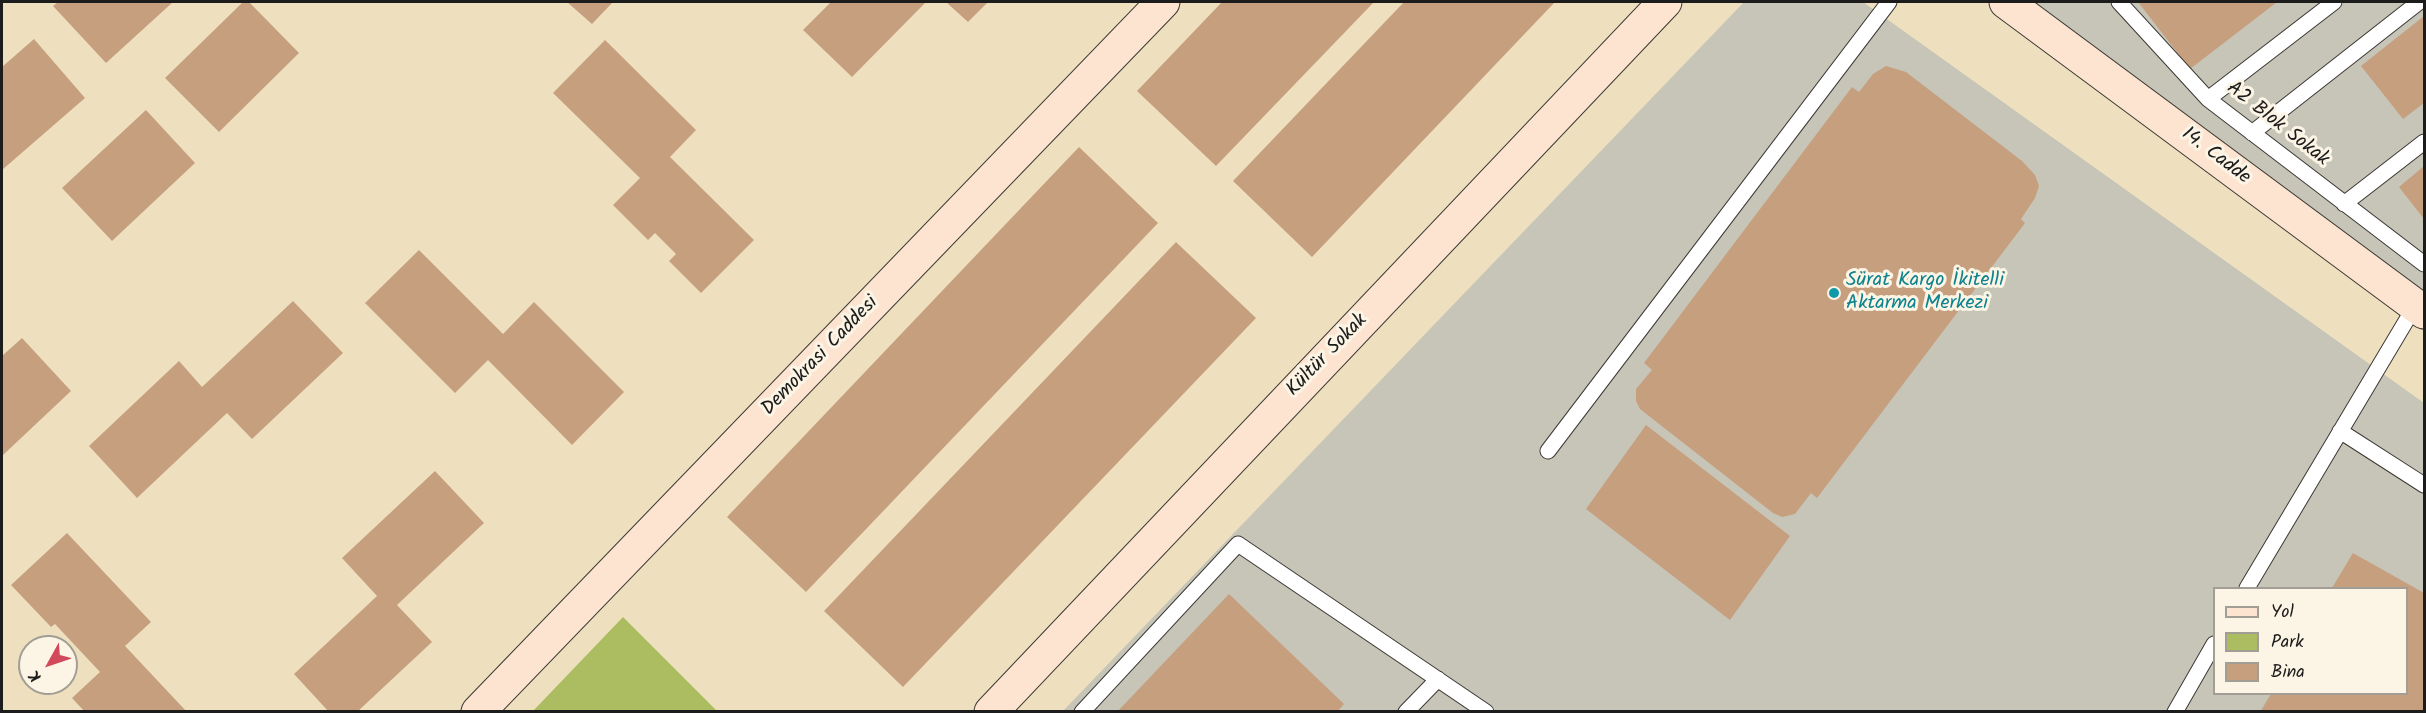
<!DOCTYPE html>
<meta charset="utf-8">
<style>
body{margin:0}
#map{position:relative;width:2426px;height:713px;overflow:hidden;background:#eee0bf;font-family:Kalam,sans-serif}
canvas{display:block}
.frame{position:absolute;inset:0;border:3px solid #1c1c1c;pointer-events:none}
.legend{position:absolute;left:2213px;top:587px;width:195px;height:108px;box-sizing:border-box;background:#fcf5e5;border:2px solid #a29e95;margin:0;padding:8px 10px;list-style:none;font-size:18px;color:#1c1c1c}
.legend li{display:flex;align-items:center;gap:12px;height:30px}
.legend b{width:30px;border:2px solid #a29e95}
.north{position:absolute;left:18px;top:635px;width:60px;height:60px;box-sizing:border-box;background:#fcf5e5;border:2px solid #a29e95;border-radius:50%;rotate:230deg;font-size:16px;font-weight:700;line-height:24px;text-align:center;color:#1c1c1c}
.north::after{content:'';display:block;margin:auto;width:21px;height:27px;background:#d1495b;clip-path:polygon(50% 0,100% 100%,50% 72%,0 100%)}
</style>
<div id="map">
<canvas width="2426" height="713"></canvas>
<div class="frame"></div>
<ul class="legend">
<li><b style="height:8px;background:#fde4d0"></b>Yol</li>
<li><b style="height:16px;background:#acbd61"></b>Park</li>
<li><b style="height:16px;background:#c69f7f"></b>Bina</li>
</ul>
<div class="north">K</div>
</div>
<script>
const g = document.querySelector('canvas').getContext('2d');
g.lineJoin = 'round';
function fillPath(path, color) {
  g.fillStyle = color;
  g.fill(path, 'evenodd');
}
function poly(rows) {
  const path = new Path2D();
  for (const r of rows) {
    path.moveTo(r[0], r[1]);
    for (let i = 2; i < r.length; i += 2) path.lineTo(r[i], r[i + 1]);
  }
  return path;
}
function trace(path, color, width, dash) {
  g.strokeStyle = color;
  g.lineWidth = width;
  g.lineCap = dash ? 'butt' : 'round';
  g.setLineDash(dash || []);
  g.stroke(path);
}
function label(font, color, halo, rows, align = 'center') {
  g.font = font + ' Kalam,sans-serif';
  g.lineWidth = 6;
  g.setLineDash([]);
  g.textBaseline = 'middle';
  g.strokeStyle = halo;
  g.fillStyle = color;
  for (const [text, x, y, turn = 0] of rows) {
    g.save();
    g.translate(x, y);
    g.rotate((+turn || 0) * Math.PI / 180);
    g.textAlign = isNaN(turn) ? turn : align;
    if (halo) g.strokeText(text, 0, 0);
    g.fillText(text, 0, 0);
    g.restore();
  }
}
fillPath(poly([
 [1744,2,1863,2,2424,403,2424,711,1062,712],
 [2214,588,2406,588,2406,694,2214,694],
 [2021,2,2424,2,2424,296]
]), '#c6c5b8');
fillPath(poly([
 [623,617,717,711,533,711]
]), '#acbd61');
fillPath(poly([
 [58,2,173,2,106,63,53,6],
 [243,2,249,2,299,53,219,132,165,78],
 [567,2,613,2,592,24],
 [831,2,926,2,852,77,803,30],
 [946,2,988,2,968,22],
 [1222,2,1374,2,1216,166,1137,91],
 [1404,2,1555,2,1312,257,1233,181],
 [2138,2,2277,2,2190,69],
 [2424,16,2424,103,2403,119,2361,66],
 [34,39,85,98,2,170,2,67],
 [605,40,696,130,670,157,754,240,701,293,669,261,676,254,655,233,648,240,613,205,640,178,553,93],
 [1886,66,1906,72,2022,161,2035,175,2039,186,2035,198,2021,219,2025,223,1817,498,1811,493,1795,514,1782,517,1773,513,1640,409,1636,401,1636,389,1652,370,1644,363,1852,87,1859,92,1873,74],
 [146,110,195,163,112,241,62,188],
 [1079,147,1158,223,806,592,727,517],
 [2424,166,2424,219,2399,187],
 [1176,242,1256,318,903,687,824,611],
 [419,250,503,334,534,302,624,392,572,445,488,360,455,393,365,303],
 [293,301,343,353,252,439,227,413,137,498,89,446,179,361,202,387],
 [22,338,71,391,2,456,2,356],
 [1646,425,1790,536,1730,620,1586,509],
 [435,471,484,523,397,605,432,642,357,712,329,712,294,674,377,596,342,558],
 [67,533,151,622,125,646,187,712,85,712,72,698,100,672,55,624,51,627,11,585],
 [2353,553,2424,593,2424,712,2260,712,2271,694,2406,694,2406,588,2332,588],
 [1229,594,1344,704,1337,712,1117,712]
]), '#c69f7f');
const lane = poly([
 [2119,2,2208,99,2424,264],
 [2208,99,2334,2],
 [2252,133,2419,2],
 [2344,204,2424,142],
 [2340,431,2424,485],
 [1548,451,1889,2],
 [2247,588,2415,306],
 [1082,712,1238,544,1486,712],
 [1406,712,1438,679],
 [2175,712,2214,644]
]);
const secondary = poly([
 [2006,2,2424,312],
 [478,712,1163,2],
 [991,712,1665,2]
]);
trace(lane, '#3c3934', 17);
trace(secondary, '#3c3934', 35);
trace(lane, '#fff', 15);
trace(secondary, '#fde4d0', 33);
for (const [x, y, r, color] of [
 [1834,293,6,"#0f9aa8"]
]) {
  const dot = new Path2D();
  dot.arc(x, y, r, 0, 2 * Math.PI);
  g.fillStyle = color;
  g.fill(dot);
  trace(dot, '#fcf5e5', 2);
}
label('20px', '#1c1c1c', '#fcf5e5', [
 ["A2 Blok Sokak",2277,125,38],
 ["14. Cadde",2215,157,37],
 ["Kültür Sokak",1328,356,-46],
 ["Demokrasi Caddesi",821,357,-46]
]);
label('20px', '#0d838f', '#fcf5e5', [
 ["Sürat Kargo İkitelli",1846,282],
 ["Aktarma Merkezi",1846,305]
], 'left');
</script>
